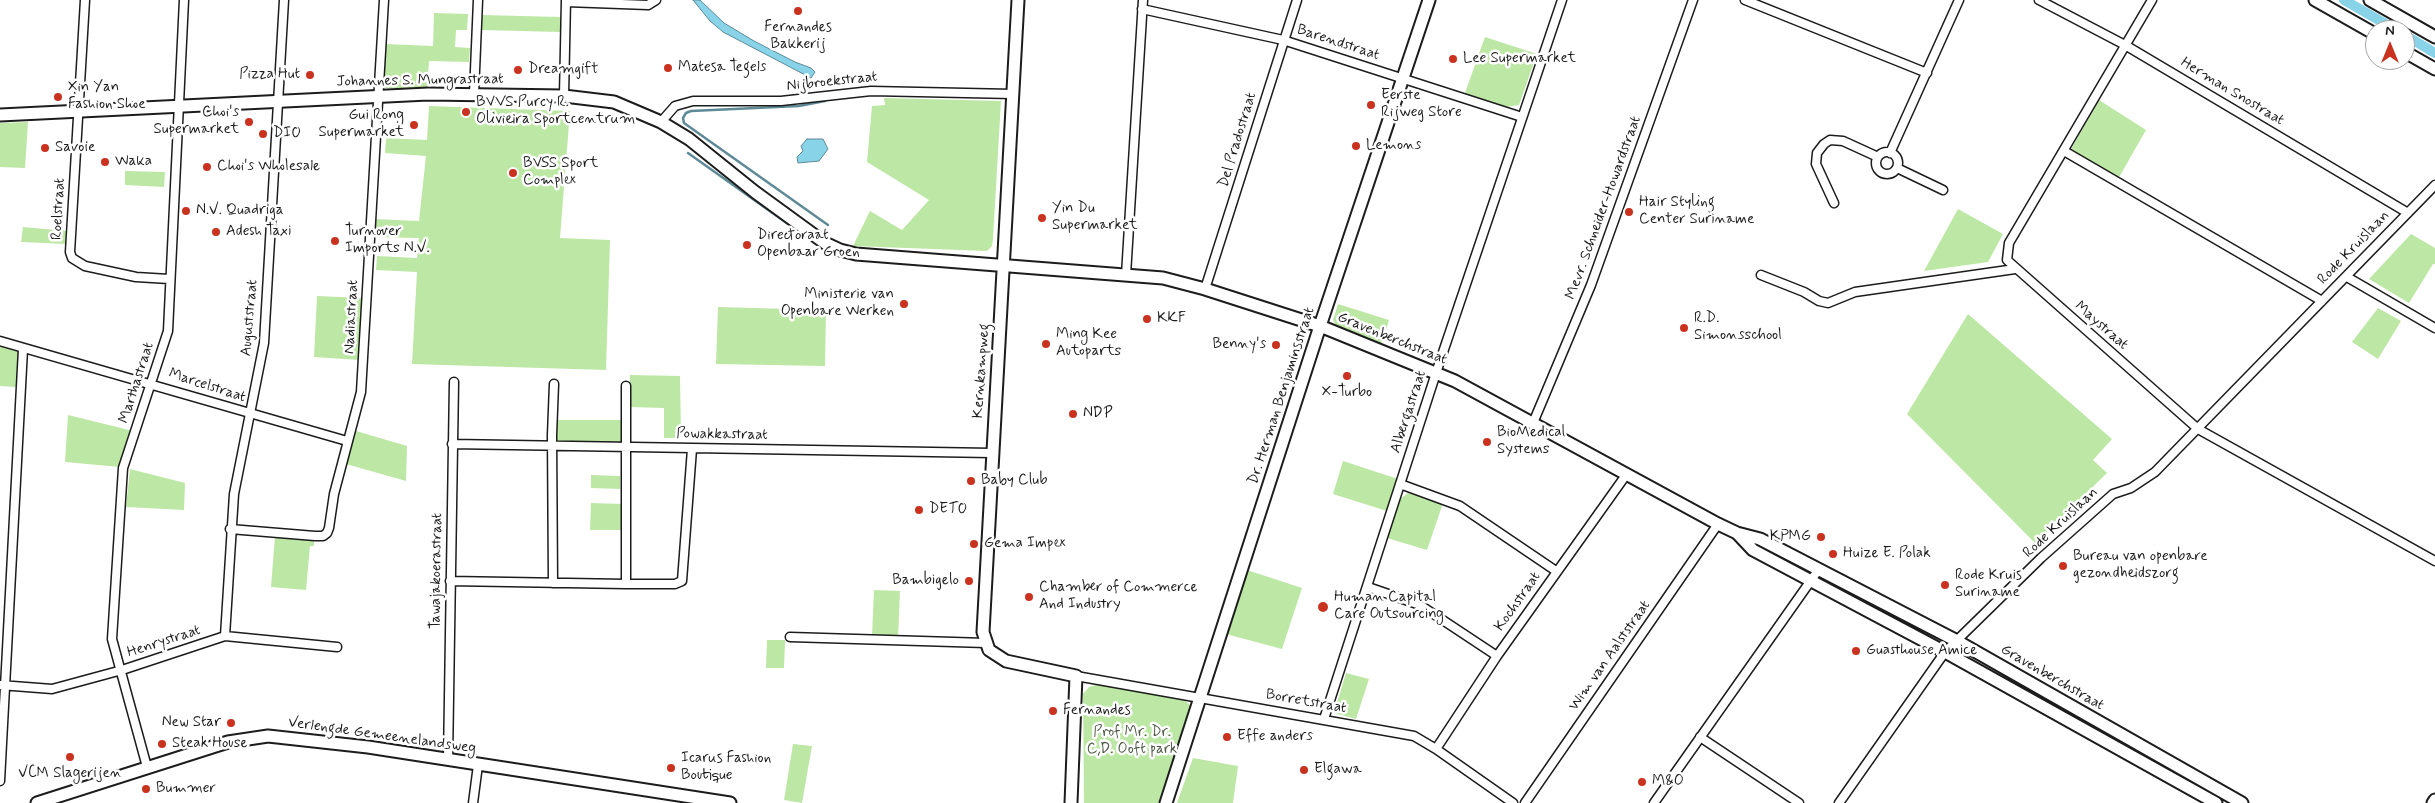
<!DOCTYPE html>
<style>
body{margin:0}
#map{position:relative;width:2435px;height:803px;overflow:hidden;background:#fff;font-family:Mynerve,sans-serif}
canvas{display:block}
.north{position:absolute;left:2365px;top:20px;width:50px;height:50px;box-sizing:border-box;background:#fff;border:1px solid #a4a4a4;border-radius:50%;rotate:0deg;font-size:14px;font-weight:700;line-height:20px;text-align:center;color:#1c1c1c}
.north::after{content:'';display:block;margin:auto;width:18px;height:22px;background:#c8321e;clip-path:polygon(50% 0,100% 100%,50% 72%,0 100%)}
</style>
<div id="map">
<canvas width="2435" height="803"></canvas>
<div class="north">N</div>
</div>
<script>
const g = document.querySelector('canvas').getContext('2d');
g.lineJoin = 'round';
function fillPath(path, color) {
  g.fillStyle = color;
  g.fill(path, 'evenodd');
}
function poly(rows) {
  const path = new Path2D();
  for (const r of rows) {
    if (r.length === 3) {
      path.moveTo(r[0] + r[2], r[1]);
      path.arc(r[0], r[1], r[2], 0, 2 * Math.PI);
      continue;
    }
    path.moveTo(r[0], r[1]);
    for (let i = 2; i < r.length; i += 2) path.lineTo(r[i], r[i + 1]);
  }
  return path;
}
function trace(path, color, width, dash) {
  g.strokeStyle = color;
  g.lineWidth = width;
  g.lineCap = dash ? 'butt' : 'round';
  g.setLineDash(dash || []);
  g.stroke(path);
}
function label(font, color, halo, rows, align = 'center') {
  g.font = font + ' Mynerve,sans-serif';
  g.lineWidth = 5;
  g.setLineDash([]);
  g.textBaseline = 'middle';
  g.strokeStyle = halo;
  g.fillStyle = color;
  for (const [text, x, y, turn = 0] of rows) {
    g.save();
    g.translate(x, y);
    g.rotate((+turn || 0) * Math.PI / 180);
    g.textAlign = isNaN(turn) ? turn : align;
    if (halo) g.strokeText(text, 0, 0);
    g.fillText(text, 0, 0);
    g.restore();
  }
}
fillPath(poly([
 [434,13,468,14,467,30,456,30,455,47,470,48,469,62,429,61,427,90,385,88,382,83,385,44,433,46],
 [482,15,561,17,560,32,481,30],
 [1485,37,1537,54,1519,105,1506,107,1465,93],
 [884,98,1001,101,993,238,992,246,987,251,853,246,870,211,902,230,929,200,867,162,872,106,885,105],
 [2099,100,2146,130,2118,179,2070,151],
 [429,106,570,111,560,238,610,240,606,370,412,364,417,272,376,270,377,256,417,258,419,238,374,237,374,219,419,221,426,156,385,153,386,138,427,140],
 [28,122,25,168,0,167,0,123],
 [125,171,165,172,164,187,125,185],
 [1958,209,2003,234,1988,262,1924,271],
 [23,227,67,231,66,244,21,242],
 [2411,234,2435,248,2435,264,2433,264,2409,303,2369,279],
 [317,296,363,298,360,360,314,357],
 [1338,304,1389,320,1381,345,1337,327,1333,320],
 [718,307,826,310,825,366,716,364],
 [2378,308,2401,321,2378,359,2352,342],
 [1968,314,2112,439,2093,460,2107,473,2035,543,1907,414],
 [0,345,19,352,17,387,0,386],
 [630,375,680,376,681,438,664,438,664,408,630,407],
 [68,415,133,431,120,467,65,462],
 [556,420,624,420,623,442,558,443,556,437],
 [356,431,407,446,406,481,346,464],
 [1343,461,1398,479,1387,511,1333,494],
 [130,469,185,483,184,510,126,507],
 [591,475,620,476,620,489,591,488],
 [1408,493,1418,494,1443,503,1427,550,1387,538,1400,499],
 [591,503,623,504,623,530,590,530],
 [275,537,314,541,314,546,310,546,306,590,271,587],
 [1247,570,1302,588,1282,649,1226,634],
 [874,590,900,591,898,638,872,637],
 [767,640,785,640,784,668,766,668],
 [1346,673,1369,679,1356,719,1334,713],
 [1103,683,1182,698,1190,705,1192,709,1164,803,1084,803,1083,694,1089,687],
 [793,744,812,746,802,803,784,800],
 [1193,758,1238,766,1233,803,1177,803]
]), '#bde7a4');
const water = poly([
 [693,0,700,0,724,23,754,41,795,62,811,68,815,72,811,78,723,32,710,21,693,0],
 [807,139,823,139,828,149,819,161,798,163,797,157,803,151,801,146,807,139]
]);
fillPath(water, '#88d3e8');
trace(water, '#5d8a96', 1);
trace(poly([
 [825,101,799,106,691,111,686,113,683,118,684,123,828,225],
 [688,153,788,224],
 [796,230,821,247]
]), '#5d8a96', 2.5);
trace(poly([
 [2344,0,2396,30],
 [2405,35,2435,53]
]), '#88d3e8', 10);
const street = poly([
 [85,0,70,252,72,258,85,266,136,277,169,279],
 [1745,0,1927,73],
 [2039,0,2125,45,2408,213],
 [2152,0,2009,243,2007,260,2198,429,2435,561],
 [566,2,648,5,656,0],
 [1142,9,1283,40,1522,117],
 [474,94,478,0],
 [564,96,566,0],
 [661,122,675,106,693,101,781,101,871,91,1013,94],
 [2064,151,2322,301],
 [1887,163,11],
 [1890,153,1959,0],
 [1897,168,1943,190],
 [1834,203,1816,164,1817,153,1824,144,1830,140,1843,141,1878,157],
 [1126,275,1143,0],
 [1761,275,1804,292,1819,301,1828,303,1855,292,2015,269],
 [2347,277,2435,328],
 [1205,289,1297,0],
 [0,341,347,441],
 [1533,423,1591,285,1693,0],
 [452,444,992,453],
 [1400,484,1460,506,1556,571],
 [230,529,315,536,323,536,327,533,329,528,334,494,361,392,384,0],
 [450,581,626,584,675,584,682,581,692,449],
 [553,583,552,435,554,384],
 [626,584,626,386],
 [1368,587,1420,605,1497,656],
 [225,636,234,494,264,343,284,0],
 [790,637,986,643],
 [1076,676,1414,736,1436,749,1513,803],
 [0,685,52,689,122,670,225,636,337,647],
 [1324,719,1436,373,1562,0],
 [1700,737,1799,803],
 [1436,749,1497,656,1626,475],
 [448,760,454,382],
 [147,767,112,639,123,468,168,331,184,0],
 [0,781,23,349],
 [473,803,478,765],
 [1525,803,1718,524],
 [1654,803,1819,569],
 [1839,803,1945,652,2041,558,2113,494,2131,488,2155,472,2435,185]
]);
const secondary = poly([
 [1018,0,983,632,989,650,1006,661,1076,676,1071,803],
 [2315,0,2375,34],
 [2370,0,2435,37],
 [2405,52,2435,69],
 [0,115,428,94,564,96,614,102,661,122,689,139,755,192,825,243,840,250,856,254,1163,278,1205,289,1320,326,1455,381,1718,524,1737,533,1760,539,1957,641,2242,803],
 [1737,533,1753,550,1945,652,2216,803],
 [37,803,228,742,268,736,368,747,730,803],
 [1166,803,1320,326,1429,0],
 [2433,803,2435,800]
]);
trace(street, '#1c1c1c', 11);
trace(secondary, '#1c1c1c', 15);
trace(street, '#fff', 8);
trace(secondary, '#fff', 11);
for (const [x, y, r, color] of [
 [798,11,5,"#c8321e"],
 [1453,59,5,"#c8321e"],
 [668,68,5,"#c8321e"],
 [518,70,5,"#c8321e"],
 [310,75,5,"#c8321e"],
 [58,97,5,"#c8321e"],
 [1371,105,5,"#c8321e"],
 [466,112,5,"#c8321e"],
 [249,122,5,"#c8321e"],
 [414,125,5,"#c8321e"],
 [263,134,5,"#c8321e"],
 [1356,146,5,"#c8321e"],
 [45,148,5,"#c8321e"],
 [105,162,5,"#c8321e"],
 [207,167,5,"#c8321e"],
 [513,173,5,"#c8321e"],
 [186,211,5,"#c8321e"],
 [1629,212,5,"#c8321e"],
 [1042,218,5,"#c8321e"],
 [216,232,5,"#c8321e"],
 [335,241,5,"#c8321e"],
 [747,245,5,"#c8321e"],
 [904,304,5,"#c8321e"],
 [1147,319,5,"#c8321e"],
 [1684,328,5,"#c8321e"],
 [1046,344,5,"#c8321e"],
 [1276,345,5,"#c8321e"],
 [1347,376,5,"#c8321e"],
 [1073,414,5,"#c8321e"],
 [1487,442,5,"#c8321e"],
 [971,481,5,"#c8321e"],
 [919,510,5,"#c8321e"],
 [1821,537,5,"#c8321e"],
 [974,544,5,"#c8321e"],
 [1833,554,5,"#c8321e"],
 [2063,566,5,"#c8321e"],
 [969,581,5,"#c8321e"],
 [1945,585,5,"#c8321e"],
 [1029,597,5,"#c8321e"],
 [1323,607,6,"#c8321e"],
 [1856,651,5,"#c8321e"],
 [1053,711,5,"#c8321e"],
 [231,723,5,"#c8321e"],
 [1227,737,5,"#c8321e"],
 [162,744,5,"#c8321e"],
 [70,757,5,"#c8321e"],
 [671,768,5,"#c8321e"],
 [1304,770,5,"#c8321e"],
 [1642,782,5,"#c8321e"],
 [146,789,5,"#c8321e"]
]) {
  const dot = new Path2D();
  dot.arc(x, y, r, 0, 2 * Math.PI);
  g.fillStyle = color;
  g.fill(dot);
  trace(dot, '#fff', 2);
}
label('15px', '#1c1c1c', '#fff', [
 ["Fernandes",798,28,"center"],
 ["Bakkerij",798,45,"center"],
 ["Lee Supermarket",1463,59],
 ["Matesa Tegels",678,68],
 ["Dreamgift",528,70],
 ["Pizza Hut",300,75,"right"],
 ["Xin Yan",68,88],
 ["Fashion Shoe",68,105],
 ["Eerste",1381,96],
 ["Rijweg Store",1381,113],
 ["BVVS Purcy R.",476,103],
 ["Olivieira Sportcentrum",476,120],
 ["Choi's",239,113,"right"],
 ["Supermarket",239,130,"right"],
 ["Gui Rong",404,116,"right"],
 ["Supermarket",404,133,"right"],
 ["DIO",273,134],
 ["Lemons",1366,146],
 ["Savoie",55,148],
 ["Waka",115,162],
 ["BVSS Sport",523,164],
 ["Complex",523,181],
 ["Choi's Wholesale",217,167],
 ["Hair Styling",1639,203],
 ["Center Suriname",1639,220],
 ["Yin Du",1052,209],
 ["Supermarket",1052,226],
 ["N.V. Quadriga",196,211],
 ["Adesh Taxi",226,232],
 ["Turnover",345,232],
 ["Imports N.V.",345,249],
 ["Directoraat",757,236],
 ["Openbaar Groen",757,253],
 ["Ministerie van",894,295,"right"],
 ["Openbare Werken",894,312,"right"],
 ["KKF",1157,319],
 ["R.D.",1694,319],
 ["Simonsschool",1694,336],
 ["Ming Kee",1056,335],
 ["Autoparts",1056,352],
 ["Benny's",1266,345,"right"],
 ["X-Turbo",1347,393,"center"],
 ["NDP",1083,414],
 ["BioMedical",1497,433],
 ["Systems",1497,450],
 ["Baby Club",981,481],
 ["DETO",929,510],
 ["KPMG",1811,537,"right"],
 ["Gema Impex",984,544],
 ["Huize E. Polak",1843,554],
 ["Bureau van openbare",2073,557],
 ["gezondheidszorg",2073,574],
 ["Rode Kruis",1955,576],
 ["Suriname",1955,593],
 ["Bambigelo",959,581,"right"],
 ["Chamber of Commerce",1039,588],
 ["And Industry",1039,605],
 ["Human Capital",1334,598],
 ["Care Outsourcing",1334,615],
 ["Guasthouse Amice",1866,651],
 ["Fernandes",1063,711],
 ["New Star",221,723,"right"],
 ["Effe anders",1237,737],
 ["Steak House",172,744],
 ["Icarus Fashion",681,759],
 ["Boutique",681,776],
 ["Elgawa",1314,770],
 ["VCM Slagerijen",70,774,"center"],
 ["M&O",1652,782],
 ["Bummer",156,789]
], 'left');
label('15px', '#1c1c1c', '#fff', [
 ["Barendstraat",1338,43,18],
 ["Johannes S. Mungrastraat",420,81,-1],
 ["Nijbroekstraat",832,82,-6],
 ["Herman Snostraat",2232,92,31],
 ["Del Pradostraat",1238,140,-73],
 ["Mevr. Schneider-Howardstraat",1604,208,-70],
 ["Roelstraat",59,209,-87],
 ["Rode Kruislaan",2354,248,-46],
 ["Nadiastraat",352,317,-87],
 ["Auguststraat",250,318,-85],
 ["Maystraat",2101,326,41],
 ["Gravenberchstraat",1392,339,22],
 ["Kernkampweg",982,371,-86],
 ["Marthastraat",137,383,-72],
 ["Marcelstraat",207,386,18],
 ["Dr. Herman Benjaminsstraat",1282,396,-72],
 ["Albergastraat",1409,412,-72],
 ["Powakkastraat",722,435,1],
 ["Rode Kruislaan",2061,523,-43],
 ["Tawajakoerastraat",437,571,-89],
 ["Kochstraat",1518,602,-55],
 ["Henrystraat",164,642,-18],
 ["Wim van Aalststraat",1610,656,-55],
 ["Gravenberchstraat",2052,678,30],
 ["Borretstraat",1306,702,10],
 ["Verlengde Gemeenelandsweg",382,736,8]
]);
label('15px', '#4c5945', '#fff', [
 ["Prof Mr. Dr.",1132,733],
 ["C,D. Ooft park",1132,750]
]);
</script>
